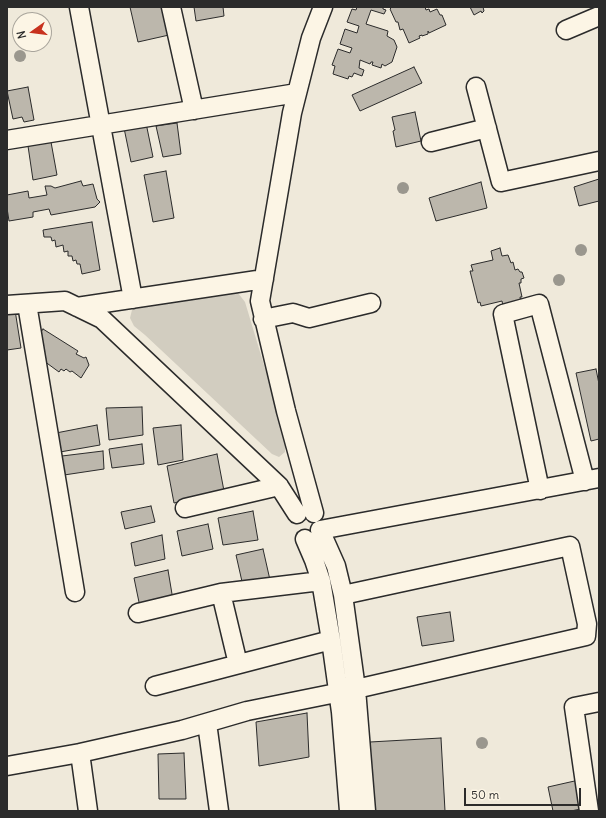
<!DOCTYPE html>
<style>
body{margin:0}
#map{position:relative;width:606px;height:818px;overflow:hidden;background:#efe9da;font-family:Delius,sans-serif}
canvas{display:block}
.frame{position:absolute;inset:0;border:8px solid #2b2b2b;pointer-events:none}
.north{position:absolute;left:12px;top:12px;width:40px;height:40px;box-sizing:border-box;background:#fcf5e5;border:1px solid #a8a49b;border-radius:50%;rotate:256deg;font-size:11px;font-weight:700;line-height:16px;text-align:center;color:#2b2b2b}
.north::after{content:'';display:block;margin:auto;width:14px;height:18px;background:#c8321e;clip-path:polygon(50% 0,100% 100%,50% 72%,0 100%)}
.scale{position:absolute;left:464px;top:788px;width:117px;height:18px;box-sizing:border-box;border:2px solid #2b2b2b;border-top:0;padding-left:5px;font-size:12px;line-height:14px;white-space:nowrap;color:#2b2b2b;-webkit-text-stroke:3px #fcf5e5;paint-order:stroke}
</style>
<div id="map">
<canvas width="606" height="818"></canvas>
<div class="frame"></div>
<div class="north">N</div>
<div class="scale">50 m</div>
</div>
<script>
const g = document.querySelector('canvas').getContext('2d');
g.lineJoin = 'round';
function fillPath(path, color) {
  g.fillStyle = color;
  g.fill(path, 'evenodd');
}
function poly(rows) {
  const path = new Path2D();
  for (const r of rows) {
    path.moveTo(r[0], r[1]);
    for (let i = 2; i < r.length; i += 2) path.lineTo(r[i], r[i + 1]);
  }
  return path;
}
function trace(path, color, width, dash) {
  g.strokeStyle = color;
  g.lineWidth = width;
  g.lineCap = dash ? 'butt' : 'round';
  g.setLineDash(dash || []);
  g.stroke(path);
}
fillPath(poly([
 [227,291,238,293,245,302,285,435,285,452,279,457,272,454,145,335,134,326,130,318,132,310,140,305]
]), '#d2cdc0');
const building = poly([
 [130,7,162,7,169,35,138,42,130,7],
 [194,7,223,7,224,16,196,21,194,7],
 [357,7,383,7,383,9,386,10,384,14,371,10,366,24,388,31,387,36,394,40,397,47,392,62,385,66,382,64,381,68,372,65,373,62,371,62,370,64,360,60,359,68,364,70,362,76,354,73,352,77,349,76,348,79,333,74,335,66,332,65,338,49,350,53,352,48,340,44,345,29,357,33,359,26,347,22,352,9,356,10,357,7],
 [392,7,425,7,426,10,429,9,430,12,437,9,440,15,442,15,446,25,429,33,428,31,428,34,422,36,422,35,419,36,420,38,409,43,403,29,400,30,398,22,396,22,390,9,392,7],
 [470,7,483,7,484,11,482,13,481,11,474,15,470,7],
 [414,67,422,83,360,111,352,95,414,67],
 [28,87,34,120,24,122,22,117,13,119,7,91,28,87],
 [415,112,421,141,396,147,393,131,395,130,392,117,415,112],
 [146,123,153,157,131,162,124,128,146,123],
 [177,123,181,154,163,157,156,126,177,123],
 [51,142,57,175,33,180,28,146,51,142],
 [166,171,174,218,153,222,144,175,166,171],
 [599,179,599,201,579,206,574,187,599,179],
 [81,181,83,186,93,184,97,199,100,202,95,207,51,215,49,209,33,212,33,217,9,221,7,208,7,195,28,191,29,198,47,195,45,186,51,186,55,188,81,181],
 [481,182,487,208,436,221,429,198,481,182],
 [92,222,100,270,82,274,80,264,77,264,76,260,73,261,72,256,68,256,68,251,64,252,63,245,56,247,55,240,52,241,51,237,44,237,43,230,92,222],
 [500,248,502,256,508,255,511,263,513,262,515,270,518,269,520,272,522,272,524,278,521,279,521,283,519,283,522,297,520,297,521,302,504,311,502,301,481,306,480,302,478,303,470,271,473,271,471,265,493,260,491,251,500,248],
 [15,310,21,348,7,350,7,311,15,310],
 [43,329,78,351,76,354,84,358,86,357,89,365,81,378,72,371,70,372,66,369,64,371,61,369,59,372,44,361,46,358,41,355,36,340,43,329],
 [596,369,599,384,599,439,591,441,576,373,596,369],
 [142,407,143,435,109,440,106,408,142,407],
 [97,425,100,445,60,452,56,433,97,425],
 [181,425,183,460,158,465,153,428,181,425],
 [142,444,144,464,112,468,109,449,142,444],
 [103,451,104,469,64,475,62,456,103,451],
 [217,454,224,491,174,503,167,466,217,454],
 [151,506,155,522,125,529,121,512,151,506],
 [253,511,258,540,223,545,218,518,253,511],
 [208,524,213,549,182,556,177,531,208,524],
 [162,535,165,559,135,566,131,543,162,535],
 [263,549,270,580,243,586,236,555,263,549],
 [168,570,173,600,140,607,134,578,168,570],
 [450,612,454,641,422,646,417,617,450,612],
 [307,713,309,757,259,766,256,722,307,713],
 [441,738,445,811,373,811,370,742,441,738],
 [184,753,186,799,159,799,158,754,184,753],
 [579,780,585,808,571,811,553,811,548,787,579,780]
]);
fillPath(building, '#bcb7ac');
trace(building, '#2b2b2b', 1);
const minor = poly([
 [79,7,133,299],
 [171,7,194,110],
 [566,30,599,16],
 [476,87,501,182,599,161],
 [7,140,297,93],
 [431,142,487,128],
 [27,304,75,592],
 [7,305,65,301,102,319,279,486,297,514],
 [77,307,264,279],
 [263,319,293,313,309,318,371,303],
 [540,490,503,314,539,304,585,481],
 [185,508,279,486],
 [314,513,286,411,260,301,292,113,311,38,323,7],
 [305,539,314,560,321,581,331,640,341,712,349,811],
 [221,593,238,664],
 [138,613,221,593,321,581],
 [155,686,331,640],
 [207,723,219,811],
 [80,753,182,730,247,711,356,689,586,636,587,624,570,546,343,595],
 [7,766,80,753,88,811],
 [366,811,356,689,343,595,336,566,320,530,599,478],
 [589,811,574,707,599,702]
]);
trace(minor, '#2b2b2b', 21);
trace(minor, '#fcf5e5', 18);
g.fillStyle = '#9a978e';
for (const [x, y] of [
 [20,56],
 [403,188],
 [581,250],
 [559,280],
 [482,743]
]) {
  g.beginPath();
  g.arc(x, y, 6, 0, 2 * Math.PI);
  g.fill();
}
</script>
